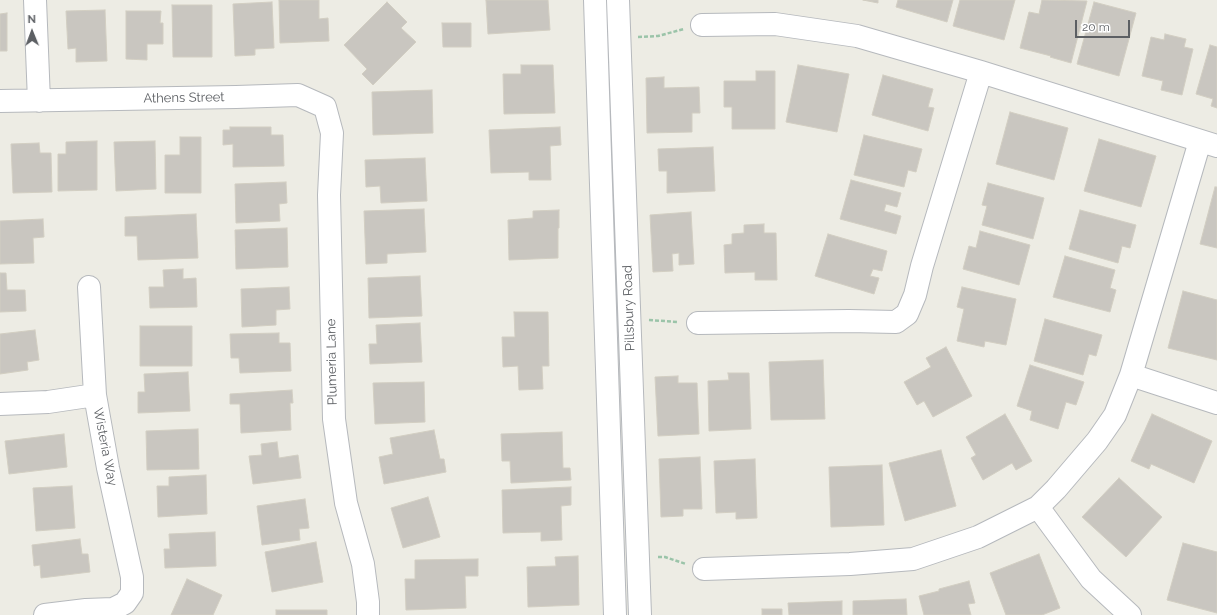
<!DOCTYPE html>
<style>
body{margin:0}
#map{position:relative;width:1217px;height:615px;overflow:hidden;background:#edece4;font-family:Raleway,sans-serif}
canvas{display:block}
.north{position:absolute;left:12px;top:12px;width:40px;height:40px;-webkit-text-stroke:3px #fff;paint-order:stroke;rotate:359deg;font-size:11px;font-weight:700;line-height:16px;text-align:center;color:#5c5f63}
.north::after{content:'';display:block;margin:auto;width:14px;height:18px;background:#5c5f63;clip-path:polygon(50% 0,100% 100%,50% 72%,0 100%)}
.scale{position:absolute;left:1075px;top:20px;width:55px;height:18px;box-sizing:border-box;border:2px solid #5c5f63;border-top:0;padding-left:5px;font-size:12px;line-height:14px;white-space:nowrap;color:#5c5f63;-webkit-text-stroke:3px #fff;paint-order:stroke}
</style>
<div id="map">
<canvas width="1217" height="615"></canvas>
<div class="north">N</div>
<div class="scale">20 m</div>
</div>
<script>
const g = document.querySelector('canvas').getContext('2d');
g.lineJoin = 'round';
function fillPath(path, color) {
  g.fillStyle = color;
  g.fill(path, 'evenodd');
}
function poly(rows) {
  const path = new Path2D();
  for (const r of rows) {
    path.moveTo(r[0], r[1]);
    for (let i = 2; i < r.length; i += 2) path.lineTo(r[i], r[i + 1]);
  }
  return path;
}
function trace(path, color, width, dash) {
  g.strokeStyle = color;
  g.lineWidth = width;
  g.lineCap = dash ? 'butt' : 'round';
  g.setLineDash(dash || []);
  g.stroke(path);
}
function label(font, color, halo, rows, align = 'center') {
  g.font = font + ' Raleway,sans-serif';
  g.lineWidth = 3;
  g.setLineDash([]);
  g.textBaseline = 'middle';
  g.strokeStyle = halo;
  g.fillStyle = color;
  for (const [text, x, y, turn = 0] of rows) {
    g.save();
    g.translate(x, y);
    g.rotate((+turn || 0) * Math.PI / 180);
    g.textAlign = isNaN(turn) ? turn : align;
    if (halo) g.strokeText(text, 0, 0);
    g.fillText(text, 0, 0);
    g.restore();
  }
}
const building = poly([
 [279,0,319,0,319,19,328,18,329,41,280,43,279,0],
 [486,0,548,0,550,30,488,34,486,0],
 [863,0,878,0,878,3,863,0],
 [898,0,953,0,947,22,896,7,898,0],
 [960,0,1015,0,1004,40,953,26,960,0],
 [1042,0,1087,1,1071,63,1050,57,1051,56,1020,48,1029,12,1039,14,1042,0],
 [272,2,274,48,255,49,255,55,235,56,233,4,272,2],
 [387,2,407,22,401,28,416,42,373,85,362,74,367,69,344,45,387,2],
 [1094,2,1136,13,1119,76,1077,64,1094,2],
 [172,5,212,5,212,57,173,57,172,5],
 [105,10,107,61,76,62,76,48,68,49,66,11,105,10],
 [126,11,161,11,160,23,163,23,163,44,147,44,147,60,126,59,126,11],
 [7,13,7,51,0,51,0,14,7,13],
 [442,23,471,23,471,47,443,47,442,23],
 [1165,34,1186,39,1184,47,1193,49,1182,95,1161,90,1163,81,1142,76,1151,37,1164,40,1165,34],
 [1210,45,1217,47,1217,108,1211,106,1213,99,1196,94,1210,45],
 [521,65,553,65,555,113,504,114,503,74,521,74,521,65],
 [798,65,849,74,837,132,786,122,798,65],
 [756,71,775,71,775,129,732,129,732,107,724,107,724,81,756,81,756,71],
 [883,75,933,89,928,107,934,108,928,131,872,115,883,75],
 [664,77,664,88,699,87,700,113,692,113,692,132,647,133,646,78,664,77],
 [432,90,433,133,373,135,372,92,432,90],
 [1010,112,1068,128,1054,180,996,164,1010,112],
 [230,127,271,127,271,135,283,135,284,166,233,167,233,144,223,145,223,130,230,130,230,127],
 [560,127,561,145,550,146,551,180,529,180,529,172,491,173,489,130,560,127],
 [864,135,922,149,916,172,908,170,904,187,854,175,864,135],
 [180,137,201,137,201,193,165,193,165,155,180,155,180,137],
 [1099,139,1156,156,1141,207,1084,191,1099,139],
 [97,141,97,190,58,191,58,154,66,154,66,142,97,141],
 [155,141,156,189,116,191,114,142,155,141],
 [39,143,40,153,51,153,52,192,13,193,11,144,39,143],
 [713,147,715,191,667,193,667,171,659,171,658,149,713,147],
 [425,158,427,201,381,203,380,186,366,187,365,160,425,158],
 [851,180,901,193,897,207,886,204,884,211,901,216,896,234,840,219,851,180],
 [286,182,287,203,279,204,280,221,236,223,235,184,286,182],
 [988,183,1044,198,1033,239,982,225,987,206,982,205,988,183],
 [1215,187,1217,187,1217,248,1200,244,1215,187],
 [424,209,426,252,387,254,387,263,366,264,364,211,424,209],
 [559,210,559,228,558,228,558,258,509,260,508,220,533,218,533,211,559,210],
 [1080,210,1136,225,1130,248,1122,246,1118,263,1069,249,1080,210],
 [691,212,694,264,679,265,679,253,672,254,673,271,653,272,650,215,691,212],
 [196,214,198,258,138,260,137,236,125,236,125,217,196,214],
 [43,219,44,237,33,238,34,263,0,264,0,221,43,219],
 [764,224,764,233,776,233,777,280,755,280,755,272,725,273,724,245,732,244,732,234,744,233,744,225,764,224],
 [287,228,288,267,236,269,235,230,287,228],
 [980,231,1030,245,1019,285,963,269,969,246,976,248,980,231],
 [828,234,887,251,882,271,873,269,870,276,879,278,874,294,815,276,828,234],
 [1065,256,1115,270,1110,288,1116,290,1110,312,1053,297,1065,256],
 [183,269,183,279,196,278,197,307,150,308,149,287,164,287,163,270,183,269],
 [0,273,6,273,7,290,25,290,26,311,0,312,0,273],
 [420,276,422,316,369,318,368,278,420,276],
 [289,287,290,309,276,310,276,325,242,327,241,289,289,287],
 [962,287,1016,299,1006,345,985,341,984,347,957,341,964,309,957,307,962,287],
 [1183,291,1217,300,1217,360,1168,348,1183,291],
 [514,312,548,312,549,366,542,366,543,389,519,390,518,366,503,367,502,337,515,337,514,312],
 [1045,319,1102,335,1096,356,1089,354,1083,375,1034,361,1045,319],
 [420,323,422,362,370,364,369,344,377,344,376,325,420,323],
 [140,326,192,326,192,366,140,366,140,326],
 [35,330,39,360,27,362,28,370,0,374,0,334,35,330],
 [279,333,279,343,290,343,291,371,240,373,239,358,231,358,230,334,279,333],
 [946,347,972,396,933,417,924,401,917,405,904,382,931,367,926,358,946,347],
 [823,360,825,419,771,420,769,362,823,360],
 [1030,365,1084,382,1076,405,1066,402,1058,429,1030,420,1032,411,1017,406,1030,365],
 [188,372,190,411,138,413,138,392,145,392,144,374,188,372],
 [728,373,749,373,751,429,709,431,708,381,729,380,728,373],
 [678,376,678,383,697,383,699,434,658,436,655,377,678,376],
 [424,382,425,422,375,424,373,383,424,382],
 [292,390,293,403,290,403,291,430,241,433,240,404,230,404,230,394,292,390],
 [1005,414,1032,461,1016,470,1012,463,983,480,971,458,976,455,966,437,1005,414],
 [1152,414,1212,441,1194,483,1151,464,1149,469,1131,461,1152,414],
 [198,429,199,469,147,470,146,431,198,429],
 [434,430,440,459,444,459,446,472,384,484,379,457,393,454,390,438,434,430],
 [562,432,563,468,570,468,571,480,511,483,510,461,502,461,501,434,562,432],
 [64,434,67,467,9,474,5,441,64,434],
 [277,442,279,458,298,455,301,478,253,484,249,456,262,455,261,444,277,442],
 [941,450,956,506,905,521,889,463,941,450],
 [700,457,702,509,683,509,683,516,661,517,659,459,700,457],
 [755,459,757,518,736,519,736,512,716,513,714,461,755,459],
 [882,465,884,525,831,527,829,467,882,465],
 [206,475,207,514,158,517,157,486,169,486,169,477,206,475],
 [1119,478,1162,517,1126,557,1082,517,1119,478],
 [72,486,75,528,36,531,33,488,72,486],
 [571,487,571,505,561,506,562,540,541,541,541,532,503,533,502,490,571,487],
 [428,497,440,537,403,548,391,508,428,497],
 [305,499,309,528,299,529,300,540,262,545,257,506,305,499],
 [215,532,216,566,165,568,164,549,170,549,169,534,215,532],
 [80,539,82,554,88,554,90,572,41,578,40,565,34,566,32,545,80,539],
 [316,542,323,582,272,592,265,552,316,542],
 [1183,543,1217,552,1217,613,1167,600,1183,543],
 [1039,554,1060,608,1042,615,1006,615,990,573,1039,554],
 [578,556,579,605,528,607,527,567,556,566,555,557,578,556],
 [478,559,478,576,465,576,466,608,406,610,405,579,415,579,415,560,478,559],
 [187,579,222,595,213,615,171,615,187,579],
 [969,581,975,603,968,604,971,615,924,615,919,596,939,591,939,589,969,581],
 [906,599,907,615,853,615,853,601,906,599],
 [842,601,842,615,789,615,788,603,842,601],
 [762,609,782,609,782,615,762,615,762,609],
 [276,610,327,610,327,615,276,615,276,610]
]);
fillPath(building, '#c9c6c0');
trace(building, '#d2cec2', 1);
const minor = poly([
 [35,0,39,101],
 [595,0,615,615],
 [618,0,640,615],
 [702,25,775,24,857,36,981,72,1217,146],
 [0,101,236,97,298,95,325,107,332,133,329,195,334,419,346,503,363,564,368,602,368,615],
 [698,323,849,321,896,322,907,314,915,295,922,266,981,72],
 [1131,375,1217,403],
 [0,404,48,402,95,395],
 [704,569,850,564,913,559,978,537,1038,507],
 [45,615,86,610,113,609,125,603,132,593,132,577,108,468,95,395,89,287],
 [1130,615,1091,579,1038,507,1056,489,1097,441,1115,415,1131,375,1200,141]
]);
trace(minor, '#b6b9bd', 24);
trace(poly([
 [638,37,658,36,684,29],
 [649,320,678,322],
 [658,557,665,557,686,564]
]), '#9bc4a9', 2.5, [4, 2]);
trace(minor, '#fff', 22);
label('13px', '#5c5f63', '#fff', [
 ["Athens Street",184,98,-1],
 ["Pillsbury Road",629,308,-92],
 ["Plumeria Lane",332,362,-91],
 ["Wisteria Way",105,447,79]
]);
</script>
